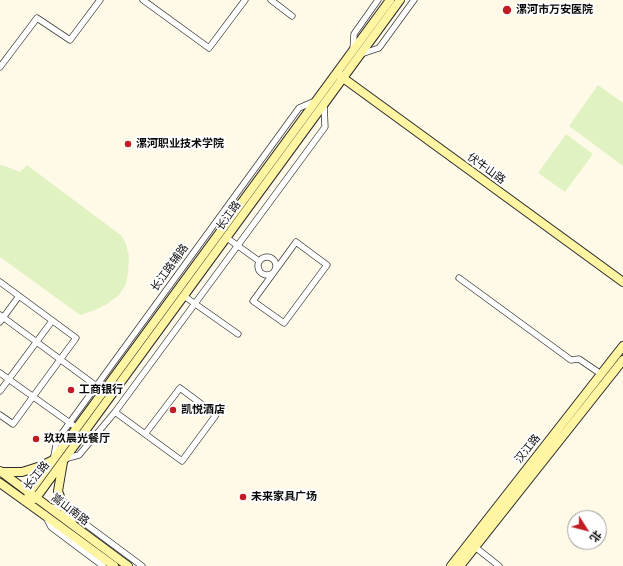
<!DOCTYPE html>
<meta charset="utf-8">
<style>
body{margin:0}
#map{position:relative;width:623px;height:566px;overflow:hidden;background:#fffae8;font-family:"Times New Roman","Noto Sans SC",serif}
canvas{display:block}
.north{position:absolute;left:567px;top:510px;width:40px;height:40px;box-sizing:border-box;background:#fff;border:1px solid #9d9d9d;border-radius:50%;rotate:126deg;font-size:11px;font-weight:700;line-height:16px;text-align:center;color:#0a0a0a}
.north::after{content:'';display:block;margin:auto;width:14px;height:18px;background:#c11c24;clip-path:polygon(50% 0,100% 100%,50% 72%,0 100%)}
</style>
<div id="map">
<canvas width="623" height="566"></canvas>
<div class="north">北</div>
</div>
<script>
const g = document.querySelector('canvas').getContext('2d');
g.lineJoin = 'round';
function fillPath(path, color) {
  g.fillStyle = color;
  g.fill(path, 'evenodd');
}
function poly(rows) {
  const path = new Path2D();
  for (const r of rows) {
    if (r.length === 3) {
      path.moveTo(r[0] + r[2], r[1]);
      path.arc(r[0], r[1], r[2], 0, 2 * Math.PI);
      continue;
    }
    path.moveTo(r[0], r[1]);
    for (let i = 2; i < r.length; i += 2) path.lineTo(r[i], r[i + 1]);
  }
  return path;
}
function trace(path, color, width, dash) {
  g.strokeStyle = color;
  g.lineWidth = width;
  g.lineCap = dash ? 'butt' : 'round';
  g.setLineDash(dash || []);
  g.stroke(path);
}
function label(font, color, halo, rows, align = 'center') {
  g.font = font + ' "Times New Roman","Noto Sans SC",serif';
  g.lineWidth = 4;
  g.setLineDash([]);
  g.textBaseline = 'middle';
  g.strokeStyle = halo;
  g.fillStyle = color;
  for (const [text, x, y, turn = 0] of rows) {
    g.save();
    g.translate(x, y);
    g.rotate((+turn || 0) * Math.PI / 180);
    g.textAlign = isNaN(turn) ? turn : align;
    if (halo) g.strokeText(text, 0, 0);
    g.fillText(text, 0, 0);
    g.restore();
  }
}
fillPath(poly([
 [598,85,623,103,623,166,569,126],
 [566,134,593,154,565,192,538,173],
 [0,165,5,166,20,172,27,165,122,236,126,244,129,256,128,273,126,284,119,295,107,304,95,310,80,315,0,257]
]), '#e1f2c2');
const street = poly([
 [143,0,209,48,245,0],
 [271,0,292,16],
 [353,50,354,34,378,0],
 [361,54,379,48,414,0],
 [0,67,37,18,70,40,100,0],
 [227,238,259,261],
 [296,242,327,265,284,323,253,301,296,242],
 [267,266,9],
 [459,278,571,360,579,359,601,374],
 [0,282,76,338,13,424,0,415],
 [184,296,238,334],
 [0,315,99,388],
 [0,322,19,296],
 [0,373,77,428],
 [0,391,52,321],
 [115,412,145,434,182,461,216,415,180,388,145,434],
 [54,456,57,440,299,108,315,101],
 [64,459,79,455,115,412,325,127,324,104],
 [49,507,64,508,142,566],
 [46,517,51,527,103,566],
 [475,547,499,566]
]);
const secondary = poly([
 [339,75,623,282],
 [63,462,58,491,64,508,72,523],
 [0,471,128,566],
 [1,472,22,472,41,466,51,461],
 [0,483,43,514,114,566],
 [27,502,36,498,400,0],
 [27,502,29,493,390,0],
 [451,566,623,346],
 [460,566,623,360]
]);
trace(street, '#3d3d3d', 7);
trace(secondary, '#2c2c2c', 10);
trace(street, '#fff', 5.5);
trace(secondary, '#fff5a3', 8);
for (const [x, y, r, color] of [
 [507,10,5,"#c11c24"],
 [128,144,4,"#c11c24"],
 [71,390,4,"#c11c24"],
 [173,410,4,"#c11c24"],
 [36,439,4,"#c11c24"],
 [243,497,4,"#c11c24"]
]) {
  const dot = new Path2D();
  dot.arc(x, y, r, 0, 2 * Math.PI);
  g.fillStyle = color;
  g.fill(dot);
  trace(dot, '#fff', 1.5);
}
label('bold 11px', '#0a0a0a', '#fff', [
 ["漯河市万安医院",516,10],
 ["漯河职业技术学院",136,144],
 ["工商银行",79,390],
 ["凯悦酒店",181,410],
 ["玖玖晨光餐厅",44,439],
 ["未来家具广场",251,497]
], 'left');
label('11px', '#0a0a0a', '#fff', [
 ["伏牛山路",486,169,36],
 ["长江路",229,216,-54],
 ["长江路辅路",170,268,-54],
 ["汉江路",528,449,-52],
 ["长江路",37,476,-51],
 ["嵩山南路",70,510,37]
]);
</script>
